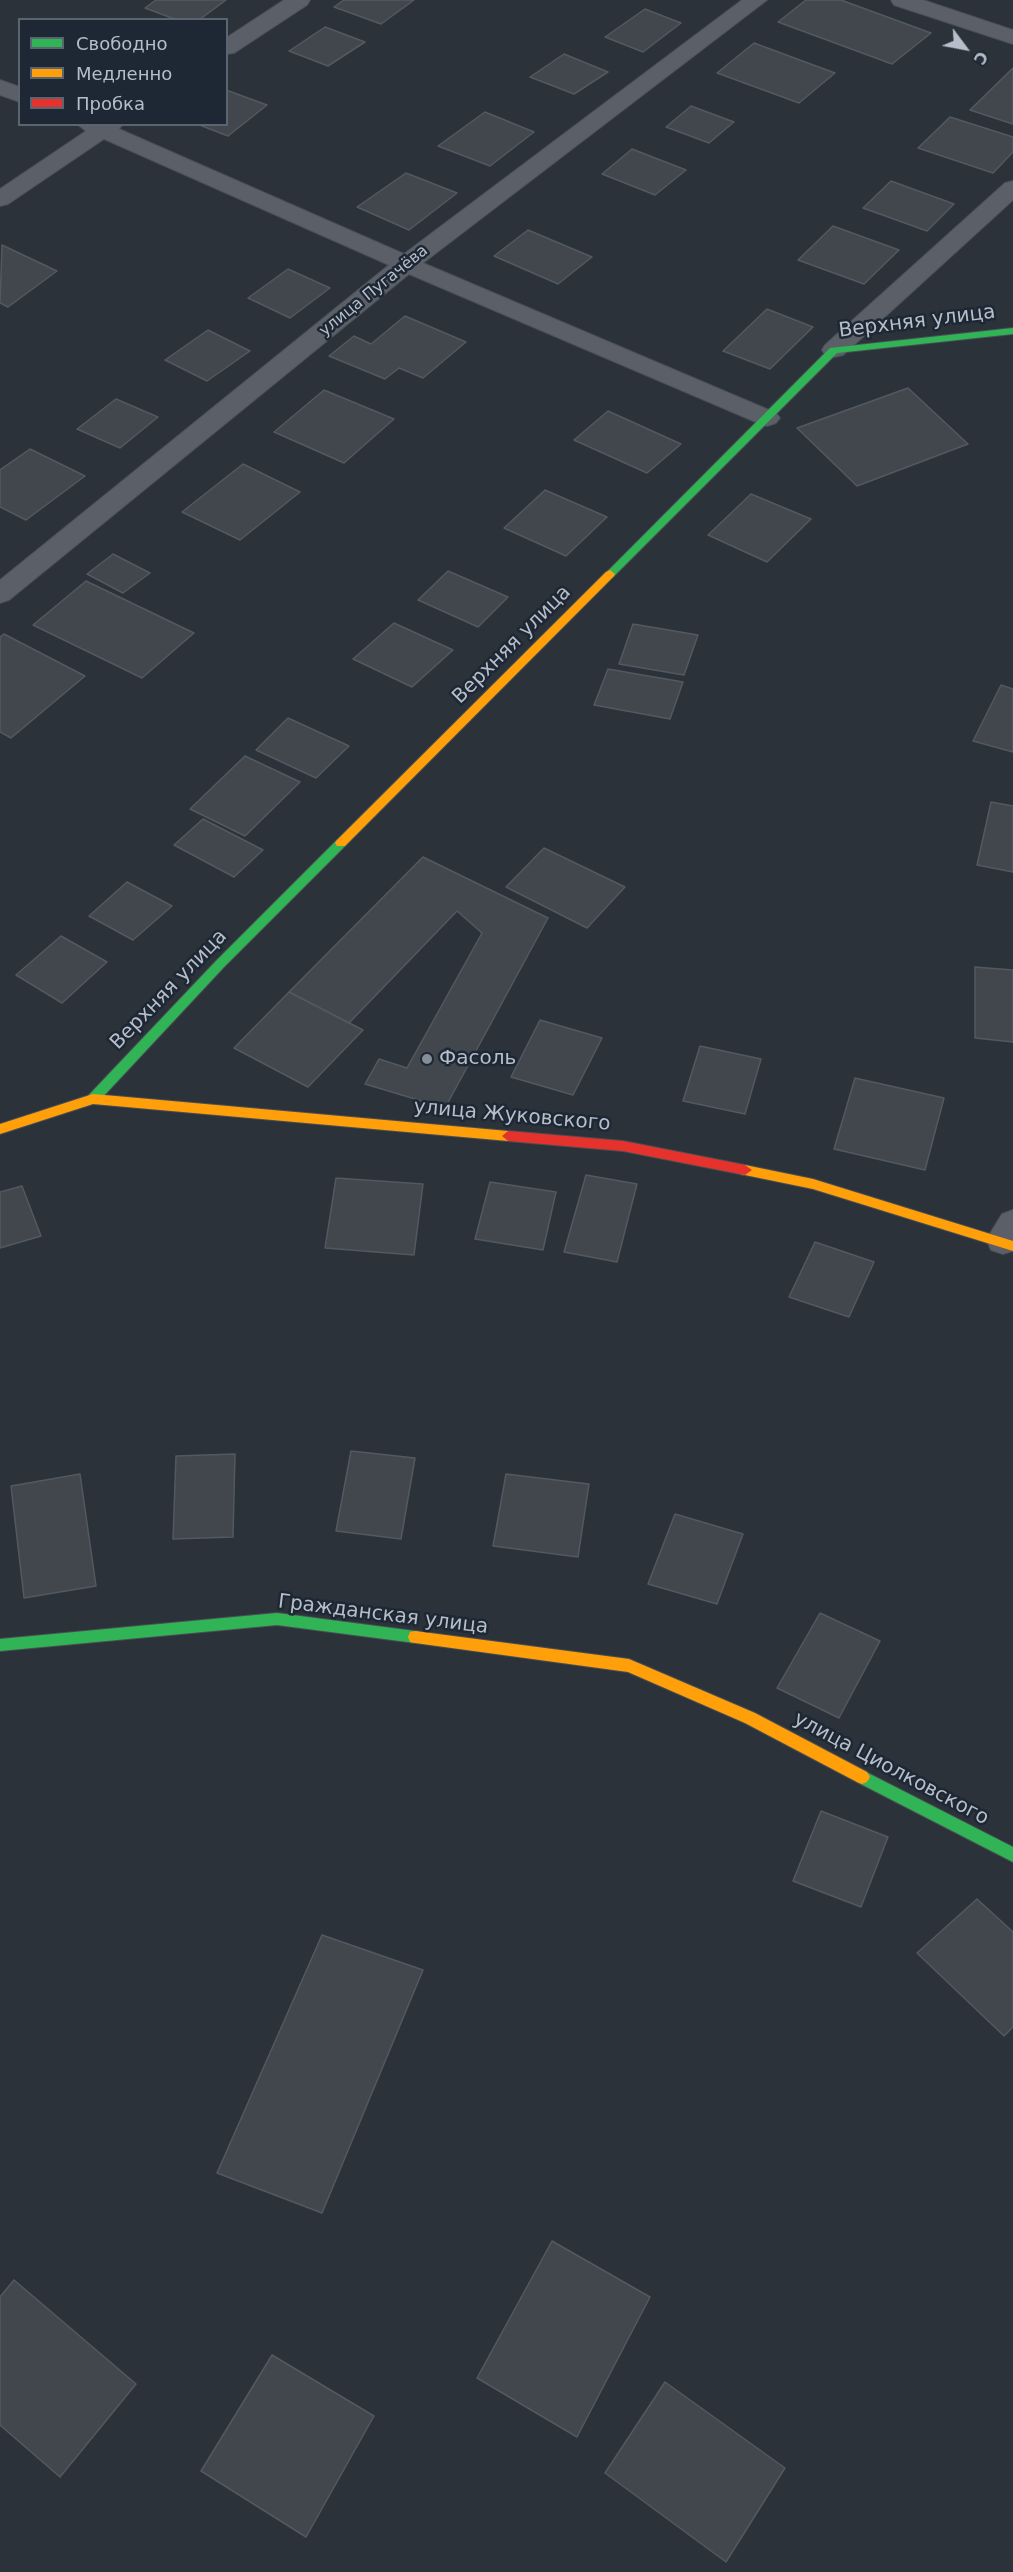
<!DOCTYPE html>
<meta charset="utf-8">
<style>
body{margin:0}
#map{position:relative;width:1013px;height:2572px;overflow:hidden;background:#2b323a;font-family:"DejaVu Sans",sans-serif}
canvas{display:block}
.legend{position:absolute;left:18px;top:18px;width:210px;height:108px;box-sizing:border-box;background:#1e2835;border:2px solid #5b6471;margin:0;padding:8px 10px;list-style:none;font-size:18px;color:#b6beca}
.legend li{display:flex;align-items:center;gap:12px;height:30px}
.legend b{width:30px;border:2px solid #5b6471}
.north{position:absolute;left:935px;top:18px;width:60px;height:60px;-webkit-text-stroke:4px #1e2835;paint-order:stroke;rotate:122deg;font-size:16px;font-weight:700;line-height:24px;text-align:center;color:#b6beca}
.north::after{content:'';display:block;margin:auto;width:21px;height:27px;background:#b6beca;clip-path:polygon(50% 0,100% 100%,50% 72%,0 100%)}
</style>
<div id="map">
<canvas width="1013" height="2572"></canvas>
<ul class="legend">
<li><b style="height:8px;background:#30b455"></b>Свободно</li>
<li><b style="height:8px;background:#ff9f0a"></b>Медленно</li>
<li><b style="height:8px;background:#e5322d"></b>Пробка</li>
</ul>
<div class="north">С</div>
</div>
<script>
const g = document.querySelector('canvas').getContext('2d');
g.lineJoin = 'round';
function fillPath(path, color) {
  g.fillStyle = color;
  g.fill(path, 'evenodd');
}
function poly(rows) {
  const path = new Path2D();
  for (const r of rows) {
    path.moveTo(r[0], r[1]);
    for (let i = 2; i < r.length; i += 2) path.lineTo(r[i], r[i + 1]);
  }
  return path;
}
function trace(path, color, width, dash) {
  g.strokeStyle = color;
  g.lineWidth = width;
  g.lineCap = dash ? 'butt' : 'round';
  g.setLineDash(dash || []);
  g.stroke(path);
}
function label(font, color, halo, rows, align = 'center') {
  g.font = font + ' "DejaVu Sans",sans-serif';
  g.lineWidth = 5;
  g.setLineDash([]);
  g.textBaseline = 'middle';
  g.strokeStyle = halo;
  g.fillStyle = color;
  for (const [text, x, y, turn = 0] of rows) {
    g.save();
    g.translate(x, y);
    g.rotate((+turn || 0) * Math.PI / 180);
    g.textAlign = isNaN(turn) ? turn : align;
    if (halo) g.strokeText(text, 0, 0);
    g.fillText(text, 0, 0);
    g.restore();
  }
}
const building = poly([
 [156,0,226,0,199,20,177,20,145,8,156,0],
 [344,0,414,0,381,24,334,7,344,0],
 [806,0,841,0,931,33,892,64,778,22,806,0],
 [645,9,681,23,643,52,605,37,645,9],
 [325,27,365,42,328,66,289,51,325,27],
 [754,43,835,73,799,103,717,73,754,43],
 [564,54,608,72,574,94,530,77,564,54],
 [1013,68,1013,124,970,110,1013,68],
 [226,90,267,105,228,136,197,124,226,124,226,90],
 [691,106,734,122,709,143,666,127,691,106],
 [485,112,534,132,490,166,438,146,485,112],
 [950,117,1013,137,1013,152,993,173,918,148,950,117],
 [632,149,686,170,655,195,602,174,632,149],
 [406,173,457,193,409,230,357,207,406,173],
 [891,181,954,204,927,231,863,208,891,181],
 [833,226,899,250,864,284,798,260,833,226],
 [528,230,592,257,558,284,494,256,528,230],
 [2,245,57,271,8,307,0,303,2,245],
 [288,269,330,288,290,318,248,298,288,269],
 [767,309,813,327,770,369,723,351,767,309],
 [405,316,466,342,423,378,399,368,385,379,329,356,354,336,371,344,405,316],
 [208,330,250,351,207,381,165,360,208,330],
 [908,388,968,444,857,486,797,428,908,388],
 [324,390,394,419,344,463,274,432,324,390],
 [116,399,158,417,120,448,77,429,116,399],
 [608,411,681,444,647,473,574,440,608,411],
 [30,449,85,476,26,520,0,507,0,470,30,449],
 [243,464,300,492,240,540,182,512,243,464],
 [545,490,607,517,566,556,504,528,545,490],
 [751,494,811,519,767,562,708,535,751,494],
 [113,554,150,573,123,593,87,574,113,554],
 [448,571,508,597,478,627,418,600,448,571],
 [86,581,194,633,142,678,33,625,86,581],
 [394,623,453,650,412,687,353,659,394,623],
 [633,624,698,635,684,675,619,664,633,624],
 [4,634,85,676,11,738,0,732,0,637,4,634],
 [608,669,683,682,670,719,594,705,608,669],
 [1001,685,1013,689,1013,752,973,741,1001,685],
 [288,718,349,746,316,778,256,750,288,718],
 [245,756,300,782,245,836,190,809,245,756],
 [991,802,1013,806,1013,872,977,865,991,802],
 [203,819,263,850,234,877,174,845,203,819],
 [544,848,625,887,587,928,506,887,544,848],
 [423,857,548,918,445,1108,365,1084,379,1059,407,1068,482,933,457,911,349,1023,289,992,423,857],
 [127,882,172,906,133,940,89,916,127,882],
 [61,936,107,962,62,1003,16,975,61,936],
 [975,967,1013,970,1013,1042,975,1038,975,967],
 [289,992,363,1030,308,1087,234,1048,289,992],
 [540,1020,602,1038,573,1095,511,1077,540,1020],
 [700,1046,761,1059,745,1114,683,1101,700,1046],
 [855,1078,944,1098,925,1170,834,1149,855,1078],
 [586,1175,637,1184,617,1262,564,1252,586,1175],
 [336,1178,423,1184,414,1255,325,1248,336,1178],
 [490,1182,556,1192,543,1250,475,1239,490,1182],
 [22,1186,41,1236,0,1248,0,1192,22,1186],
 [815,1242,874,1262,849,1317,789,1297,815,1242],
 [351,1451,415,1458,401,1539,336,1531,351,1451],
 [235,1454,233,1537,173,1539,176,1456,235,1454],
 [80,1474,96,1586,24,1598,11,1486,80,1474],
 [506,1474,589,1484,578,1557,493,1546,506,1474],
 [675,1514,743,1534,717,1604,648,1584,675,1514],
 [820,1613,880,1641,839,1718,777,1688,820,1613],
 [821,1811,888,1837,861,1907,793,1881,821,1811],
 [977,1899,1013,1932,1013,2027,1004,2036,917,1953,977,1899],
 [322,1935,423,1970,322,2213,217,2173,322,1935],
 [552,2241,650,2297,577,2437,477,2378,552,2241],
 [14,2280,136,2384,60,2477,0,2425,0,2297,14,2280],
 [272,2355,374,2416,306,2537,201,2471,272,2355],
 [665,2382,785,2468,726,2562,605,2473,665,2382]
]);
fillPath(building, '#42474e');
trace(building, '#535961', 1.5);
const street = poly([
 [284,0,310,0,307,5,234,53,226,54,226,38,284,0],
 [742,0,767,0,423,263,776,413,780,418,776,423,767,426,758,423,409,274,9,600,0,603,0,580,389,265,104,139,8,204,0,206,0,189,86,131,77,124,123,124,119,129,404,254,742,0],
 [891,0,923,0,1013,30,1013,44,894,5,891,0],
 [0,80,20,87,20,102,0,95,0,80],
 [1013,181,1013,200,843,355,834,357,825,355,822,350,825,345,1005,183,1013,181],
 [1013,1210,1013,1251,1003,1254,991,1250,987,1241,991,1232,1002,1214,1013,1210]
]);
const fast = poly([
 [1013,328,1013,334,837,353,614,576,610,578,605,574,830,348,1013,328],
 [341,839,347,843,345,846,224,967,98,1102,88,1102,87,1099,88,1096,216,961,337,840,341,839],
 [277,1613,415,1631,420,1632,422,1637,420,1642,415,1643,277,1625,0,1651,0,1639,277,1613],
 [862,1770,1013,1847,1013,1862,857,1782,854,1777,857,1772,862,1770]
]);
const slow = poly([
 [610,570,615,574,614,576,345,846,337,846,335,843,337,840,606,572,610,570],
 [93,1094,508,1131,514,1136,508,1141,93,1104,0,1134,0,1124,93,1094],
 [745,1165,813,1179,1013,1241,1013,1251,813,1189,740,1174,738,1170,745,1165],
 [415,1631,629,1659,755,1713,867,1772,870,1777,867,1782,862,1784,857,1782,745,1723,628,1672,415,1643,410,1642,408,1637,410,1632,415,1631]
]);
const jam = poly([
 [508,1131,623,1141,745,1165,752,1170,745,1175,623,1151,508,1141,502,1136,508,1131]
]);
trace(street, '#494e54', 2);
trace(fast, '#494e54', 2);
trace(slow, '#494e54', 2);
trace(jam, '#494e54', 2);
fillPath(street, '#5b6068');
fillPath(fast, '#30b455');
fillPath(slow, '#ff9f0a');
fillPath(jam, '#e5322d');
for (const [x, y, r, color] of [
 [427,1059,6,"#858d98"]
]) {
  const dot = new Path2D();
  dot.arc(x, y, r, 0, 2 * Math.PI);
  g.fillStyle = color;
  g.fill(dot);
  trace(dot, '#1e2835', 2);
}
label('16px', '#b6beca', '#1e2835', [
 ["улица Пугачёва",374,291,-39]
]);
label('20px', '#b6beca', '#1e2835', [
 ["Верхняя улица",917,322,-7],
 ["Верхняя улица",512,645,-45],
 ["Верхняя улица",169,990,-46],
 ["улица Жуковского",512,1116,5],
 ["Гражданская улица",383,1615,7],
 ["улица Циолковского",891,1769,28]
]);
label('20px', '#b6beca', '#1e2835', [
 ["Фасоль",439,1059]
], 'left');
</script>
